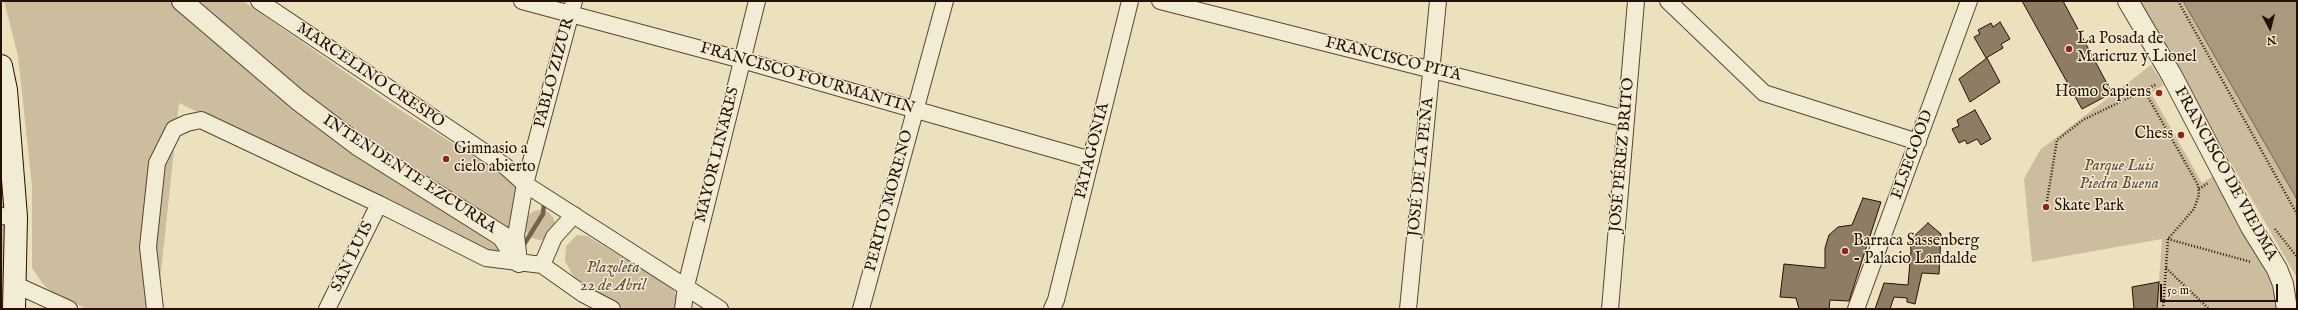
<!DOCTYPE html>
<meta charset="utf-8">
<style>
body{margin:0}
#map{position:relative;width:2298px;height:310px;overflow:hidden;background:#ece1bd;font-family:"IM FELL English",serif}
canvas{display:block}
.frame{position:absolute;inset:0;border:2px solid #280f03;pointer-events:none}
.north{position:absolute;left:2250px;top:8px;width:40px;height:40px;-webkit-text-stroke:3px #f3ecd4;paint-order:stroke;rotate:173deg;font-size:11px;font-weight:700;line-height:16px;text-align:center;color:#280f03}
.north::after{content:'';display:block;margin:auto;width:14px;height:18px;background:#280f03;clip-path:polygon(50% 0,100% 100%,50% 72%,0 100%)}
.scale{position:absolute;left:2160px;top:284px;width:118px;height:18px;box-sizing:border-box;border:2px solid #280f03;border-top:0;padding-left:5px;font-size:12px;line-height:14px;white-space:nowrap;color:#280f03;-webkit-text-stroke:3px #f3ecd4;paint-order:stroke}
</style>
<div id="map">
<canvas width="2298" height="310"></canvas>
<div class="frame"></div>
<div class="north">N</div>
<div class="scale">50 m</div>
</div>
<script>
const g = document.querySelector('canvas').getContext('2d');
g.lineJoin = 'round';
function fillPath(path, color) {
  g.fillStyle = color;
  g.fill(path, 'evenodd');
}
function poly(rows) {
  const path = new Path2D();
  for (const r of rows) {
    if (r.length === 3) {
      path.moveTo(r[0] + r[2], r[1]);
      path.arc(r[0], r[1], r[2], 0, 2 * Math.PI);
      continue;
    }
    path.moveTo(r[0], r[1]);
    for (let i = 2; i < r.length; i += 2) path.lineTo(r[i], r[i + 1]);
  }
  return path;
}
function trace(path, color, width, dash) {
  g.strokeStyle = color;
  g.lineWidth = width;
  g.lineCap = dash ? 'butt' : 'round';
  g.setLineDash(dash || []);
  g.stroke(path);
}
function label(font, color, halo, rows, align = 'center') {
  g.font = font + ' "IM FELL English",serif';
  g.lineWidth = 3;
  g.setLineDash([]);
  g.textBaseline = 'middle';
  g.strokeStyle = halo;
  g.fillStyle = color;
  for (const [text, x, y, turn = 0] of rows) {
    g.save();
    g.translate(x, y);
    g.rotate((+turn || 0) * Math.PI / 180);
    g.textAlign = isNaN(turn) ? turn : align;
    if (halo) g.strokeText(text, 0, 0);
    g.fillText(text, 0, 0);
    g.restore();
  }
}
fillPath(poly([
 [4,1,170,1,230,52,494,239,499,250,489,252,179,103,157,309,87,309,53,293,43,284,32,268,32,186,18,56],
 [192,1,243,1,394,106,512,181,516,184,518,189,510,228,507,231,373,147,315,103],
 [2138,1,2183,1,2294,194,2297,200,2297,278],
 [2151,65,2164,85,2151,93,2202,183,2215,175,2274,287,2278,309,2157,309,2162,239,2032,262,2024,179,2040,150],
 [1,116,7,193,7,309,1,309],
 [540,225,15],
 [577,235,587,236,672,287,677,297,675,309,625,309,603,299,582,285,572,274,565,261,566,246]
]), '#cbbd9d');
const water = poly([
 [2183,1,2297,1,2297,200,2294,194,2183,1]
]);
fillPath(water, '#a99a7e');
trace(water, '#75624d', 1);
trace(poly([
 [523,246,543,214,544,203]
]), '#75624d', 4.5);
const building = poly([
 [2022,1,2063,1,2112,93,2082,109,2022,1],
 [2000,22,2010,39,2001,44,2003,48,1986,58,1974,37,1980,34,1978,30,1991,23,1993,27,2000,22],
 [1987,58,2000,82,1970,102,1959,79,1987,58],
 [1975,110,1991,139,1981,145,1977,139,1967,144,1965,140,1959,143,1952,129,1959,126,1957,120,1975,110],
 [1863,198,1881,202,1849,301,1830,300,1829,309,1799,309,1796,298,1780,297,1784,264,1825,268,1825,248,1829,235,1838,227,1852,225,1863,198],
 [1928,223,1941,234,1939,274,1922,273,1915,304,1907,302,1907,298,1894,297,1890,309,1875,309,1884,283,1908,285,1911,251,1910,240,1928,223],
 [2159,282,2157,309,2134,309,2132,287,2159,282]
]);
fillPath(building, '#8e7c64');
trace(building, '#280f03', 1);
const minor = poly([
 [259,1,505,166,525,184,720,309],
 [522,1,742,60,1091,160],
 [1160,1,1626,119],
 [1668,1,1764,93,1918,142],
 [1,216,16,217],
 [519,262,516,235,525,184,574,1],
 [542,265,554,237,574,215],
 [16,285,69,309],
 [155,309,148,247,157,163,174,129,187,123,201,120,379,204,486,258,542,265,583,294,612,309],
 [327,309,379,204],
 [683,309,686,286,757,1],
 [861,309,945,1],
 [1052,309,1056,300,1130,1],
 [1408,309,1438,1],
 [1610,309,1636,1],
 [1856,309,1969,1]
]);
const tertiary = poly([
 [182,1,298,100,359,146,502,236,519,262],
 [2128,1,2172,76,2251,227,2277,269,2283,284,2287,309]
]);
const secondary = poly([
 [1,66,6,90,16,217,14,309]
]);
trace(minor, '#594432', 18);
trace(tertiary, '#594432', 22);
trace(secondary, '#280f03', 24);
trace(poly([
 [2178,1,2297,214],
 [2144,90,2198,185,2199,195,2194,209,2168,239,2163,309],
 [2199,189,2208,183],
 [2046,207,2057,140,2083,120,2157,84],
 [2275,229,2297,257],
 [2168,239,2251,262],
 [2166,268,2209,309]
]), '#280f03', 2.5, [1, 2]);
trace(minor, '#f3ecd4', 16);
trace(tertiary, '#f3ecd4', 20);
trace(secondary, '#f3ecd4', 22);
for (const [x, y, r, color] of [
 [2069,49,4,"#8f2418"],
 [2159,93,4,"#8f2418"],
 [2181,135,4,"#8f2418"],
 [446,159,4,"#8f2418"],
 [2046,207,4,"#8f2418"],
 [1845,251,4,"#8f2418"]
]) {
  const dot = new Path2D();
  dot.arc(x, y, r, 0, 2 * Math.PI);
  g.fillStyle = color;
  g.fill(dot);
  trace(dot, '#f3ecd4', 1.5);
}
label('16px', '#280f03', '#f3ecd4', [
 ["La Posada de",2077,40],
 ["Maricruz y Lionel",2077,58],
 ["Homo Sapiens",2151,93,"right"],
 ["Chess",2173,135,"right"],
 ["Gimnasio a",454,150],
 ["cielo abierto",454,168],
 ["Skate Park",2054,207],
 ["Barraca Sassenberg",1853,242],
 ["- Palacio Landalde",1853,260]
], 'left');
label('16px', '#280f03', '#f3ecd4', [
 ["FRANCISCO PITA",1393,60,14],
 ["PABLO ZIZUR",555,73,-75],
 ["MARCELINO CRESPO",370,76,34],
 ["FRANCISCO FOURMANTIN",807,79,16],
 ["PATAGONIA",1093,151,-76],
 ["MAYOR LINARES",718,155,-76],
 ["JOSÉ PÉREZ BRITO",1623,155,-85],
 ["ELSEGOOD",1913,155,-70],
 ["JOSÉ DE LA PEÑA",1422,167,-84],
 ["FRANCISCO DE VIEDMA",2225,174,61],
 ["INTENDENTE EZCURRA",409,175,33],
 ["PERITO MORENO",890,201,-75],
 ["SAN LUIS",353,257,-64]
]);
label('italic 16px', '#614c39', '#f3ecd4', [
 ["Parque Luis",2119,167],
 ["Piedra Buena",2119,185],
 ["Plazoleta",613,269],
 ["22 de Abril",613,287]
]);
</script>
